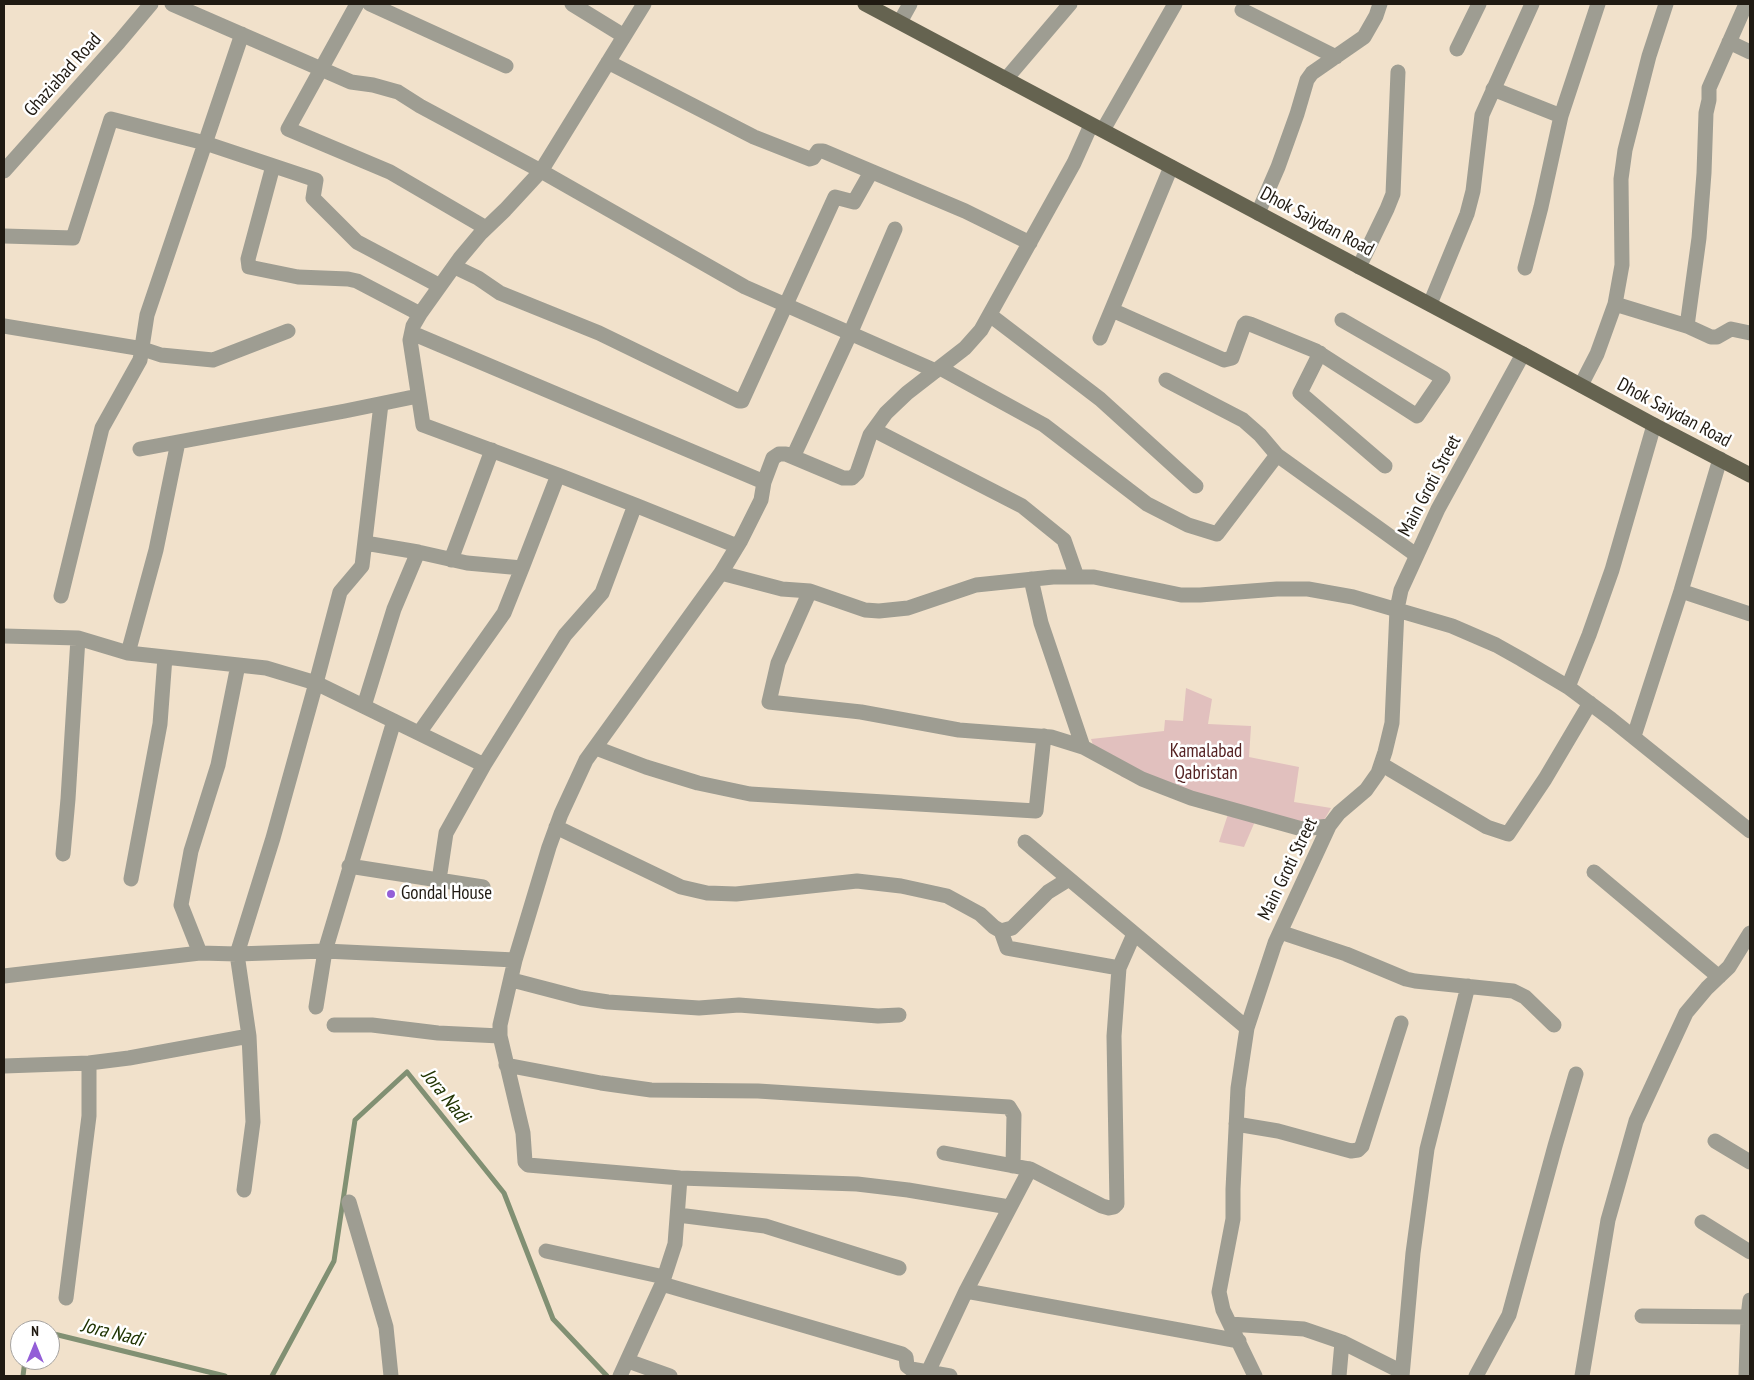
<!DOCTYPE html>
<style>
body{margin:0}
#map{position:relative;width:1754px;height:1380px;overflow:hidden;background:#f1e1cb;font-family:"PT Sans Narrow",sans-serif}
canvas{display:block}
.frame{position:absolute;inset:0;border:5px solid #201a12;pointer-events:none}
.north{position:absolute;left:10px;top:1320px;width:50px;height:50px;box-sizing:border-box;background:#fff;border:1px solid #a6a3a0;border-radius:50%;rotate:0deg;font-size:14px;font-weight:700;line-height:20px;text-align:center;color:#201a12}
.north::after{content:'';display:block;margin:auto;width:18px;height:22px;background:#935ed7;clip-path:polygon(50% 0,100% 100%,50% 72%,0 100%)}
</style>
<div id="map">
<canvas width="1754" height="1380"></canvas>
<div class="frame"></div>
<div class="north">N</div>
</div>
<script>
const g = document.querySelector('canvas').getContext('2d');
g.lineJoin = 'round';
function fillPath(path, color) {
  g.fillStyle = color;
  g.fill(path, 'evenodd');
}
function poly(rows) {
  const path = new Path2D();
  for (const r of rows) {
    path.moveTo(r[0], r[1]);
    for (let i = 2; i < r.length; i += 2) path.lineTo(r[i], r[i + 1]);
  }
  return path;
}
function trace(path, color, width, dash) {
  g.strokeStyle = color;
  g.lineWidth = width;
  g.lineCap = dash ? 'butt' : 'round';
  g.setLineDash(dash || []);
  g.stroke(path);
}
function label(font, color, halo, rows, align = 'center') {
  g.font = font + ' "PT Sans Narrow",sans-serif';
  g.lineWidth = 5;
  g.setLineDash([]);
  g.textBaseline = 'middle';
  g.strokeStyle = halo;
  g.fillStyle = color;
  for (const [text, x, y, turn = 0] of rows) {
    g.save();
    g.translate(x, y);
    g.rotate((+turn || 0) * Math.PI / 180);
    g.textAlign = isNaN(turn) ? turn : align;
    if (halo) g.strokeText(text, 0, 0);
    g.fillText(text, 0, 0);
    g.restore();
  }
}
fillPath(poly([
 [1186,688,1212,699,1208,724,1251,726,1249,757,1299,767,1294,802,1331,808,1320,827,1256,819,1244,847,1219,842,1229,811,1122,777,1095,751,1091,739,1164,731,1165,720,1183,721]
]), '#e1c0be');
trace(poly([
 [29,1330,29,1328,36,1330],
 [50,1333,225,1376],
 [23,1376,25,1360],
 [272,1376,334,1261,355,1120,407,1072,504,1193,553,1319,607,1376]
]), '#819073', 5);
trace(poly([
 [172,4,351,82,373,85,398,92,420,106,541,171,745,287,936,371],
 [357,4,288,129,390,172,486,228],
 [370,4,506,66],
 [572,4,624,36],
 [1242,10,1336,57],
 [900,22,910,4],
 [1729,42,1750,52],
 [1457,49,1479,4],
 [608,62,754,137,810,159,813,158,818,151,823,151,965,211,1030,243],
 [1006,79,1070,4],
 [1493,89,1561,116],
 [1103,130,1175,4],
 [273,166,248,259,249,267,298,277,348,279,357,281,420,314],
 [4,171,119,42,151,4],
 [1258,213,1278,167,1297,114,1307,80,1312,73,1364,37,1376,16,1380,4],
 [4,236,73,238,111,119,205,143,316,180,313,198,357,242,440,286],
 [455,267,478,278,500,293,599,333,739,401,742,401,835,197,854,202,871,172],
 [1359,267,1387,209,1393,194,1398,72],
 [1525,268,1541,207,1561,116,1598,4],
 [1430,304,1467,214,1473,191,1482,115,1532,4],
 [1615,304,1687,326,1711,337,1717,337,1731,329,1750,333],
 [1112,310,1224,360,1232,358,1244,325,1246,323,1250,324,1316,351,1417,416,1443,378,1342,320],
 [990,315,1100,399,1196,486],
 [4,326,143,349,161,355,213,360,288,331],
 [1687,326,1699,238,1704,173,1706,113,1709,100,1709,88,1746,4],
 [412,333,764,482],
 [1100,338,1171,167],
 [1320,353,1300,393,1385,466],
 [940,368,1044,425,1147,504,1188,525,1217,534,1277,455],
 [1166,380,1243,420,1260,435,1277,455,1416,555],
 [1581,385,1597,354,1615,304,1622,265,1621,179,1625,150,1649,56,1666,4],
 [874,430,1022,506,1064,540,1077,577],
 [178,442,156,550,128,653,266,668,316,683,340,592,362,566,381,404],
 [140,449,345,411,418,396],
 [793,457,850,334,895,229],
 [558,475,423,425,410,340,413,326,420,314,460,258,481,233,505,210,541,171,644,4],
 [418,552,467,563,522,568,558,475,635,505],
 [451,560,492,450],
 [721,573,782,589,810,591,865,610,879,611,908,608,976,585,1053,577,1094,577,1181,595,1200,595,1277,589,1308,589,1353,597,1452,626,1496,645,1521,659,1568,687,1611,719,1750,831],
 [1031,579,1041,623,1083,747],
 [810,591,778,663,769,702,861,712,959,730,1051,737,1083,747,1142,779,1191,798,1302,829,1329,826],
 [1681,591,1750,614],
 [61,596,102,428,140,360,147,315,242,34],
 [4,636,78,638],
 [238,665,218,765,191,851,181,905,200,953,237,954,249,1036,253,1122,244,1190],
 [1568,687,1589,635,1612,570,1654,425],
 [364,706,394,609,418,552,365,543],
 [419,733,504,613,522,568],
 [1634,736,1681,591,1720,459],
 [596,748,646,767,698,783,750,794,1036,811,1044,736],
 [1381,764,1487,827,1508,834,1545,779,1590,703],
 [556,827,681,887,707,893,736,894,857,881,901,886,947,896,980,914,994,927,1001,931,1007,948,1119,968],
 [1025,842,1247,1028],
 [63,854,68,799,78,638,128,653],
 [349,866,483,887],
 [1594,872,1719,977],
 [131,879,160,724,165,657],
 [439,880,446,833,484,765],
 [1001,931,1012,928,1048,892,1069,879],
 [1280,932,1346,954,1406,979,1415,981,1513,991,1525,997,1554,1025],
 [515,960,325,951,237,954,273,838,316,683,484,765,565,635,602,593,635,505,737,546],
 [4,976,200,953],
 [512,980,581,998,608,1002,699,1008,739,1005,878,1016,899,1015],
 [316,1007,325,951,394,721],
 [334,1025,372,1025,438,1033,500,1036],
 [506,1065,601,1083,651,1090,758,1091,1009,1107,1014,1115,1013,1166],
 [4,1066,89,1063,129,1058,249,1036],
 [1236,1124,1278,1131,1351,1151,1358,1150,1362,1146,1401,1023],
 [1715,1141,1750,1162],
 [944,1153,1030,1169,1102,1206,1109,1208,1114,1207,1117,1204,1114,1036,1119,968,1134,934],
 [349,1202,386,1327,391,1376],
 [1009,1207,908,1190,857,1184,680,1178,528,1165,525,1162,523,1133,500,1036,500,1025,515,960,549,847,561,814,586,760,721,573,741,540,761,500,764,482,773,458,779,454,786,454,843,478,852,478,857,473,870,435,886,413,907,393,965,348,981,330,1074,163,1091,125],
 [678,1215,765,1226,899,1268],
 [1702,1222,1750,1252],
 [546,1251,664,1277],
 [662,1284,902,1354,906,1357,907,1366,911,1369,950,1376],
 [966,1291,1239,1341],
 [66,1298,89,1116,89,1063],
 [1642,1316,1748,1317],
 [1230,1324,1304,1329,1342,1342,1402,1372],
 [628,1361,670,1376],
 [928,1372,966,1291,1030,1169],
 [620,1376,662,1284,675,1244,680,1178],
 [1255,1376,1223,1310,1219,1292,1233,1219,1233,1189,1238,1088,1247,1028,1275,943,1329,826,1339,813,1366,790,1378,773,1385,752,1392,723,1397,609,1401,590,1438,509,1523,354],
 [1339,1376,1342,1342],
 [1402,1376,1413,1253,1427,1149,1468,986],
 [1476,1376,1509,1315,1555,1146,1576,1074],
 [1582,1376,1608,1220,1636,1121,1686,1013,1707,988,1729,967,1750,933],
 [1746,1376,1748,1317,1750,1300]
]), '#9e9d92', 15);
trace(poly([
 [865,4,1523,354,1654,425,1750,475]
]), '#656350', 15);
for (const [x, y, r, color] of [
 [391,894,5,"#935ed7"]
]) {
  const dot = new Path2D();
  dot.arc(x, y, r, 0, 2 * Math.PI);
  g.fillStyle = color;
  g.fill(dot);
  trace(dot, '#fff', 2);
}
label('19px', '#201a12', '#fff', [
 ["Ghaziabad Road",63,75,-48],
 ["Dhok Saiydan Road",1317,222,28],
 ["Dhok Saiydan Road",1674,413,28],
 ["Main Groti Street",1430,486,-62],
 ["Main Groti Street",1288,869,-64]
]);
label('19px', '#542222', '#fff', [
 ["Kamalabad",1206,752],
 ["Qabristan",1206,774]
]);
label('19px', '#201a12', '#fff', [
 ["Gondal House",401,894]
], 'left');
label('italic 20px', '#203403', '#fff', [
 ["Jora Nadi",445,1096,51],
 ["Jora Nadi",112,1333,14]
]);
</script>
